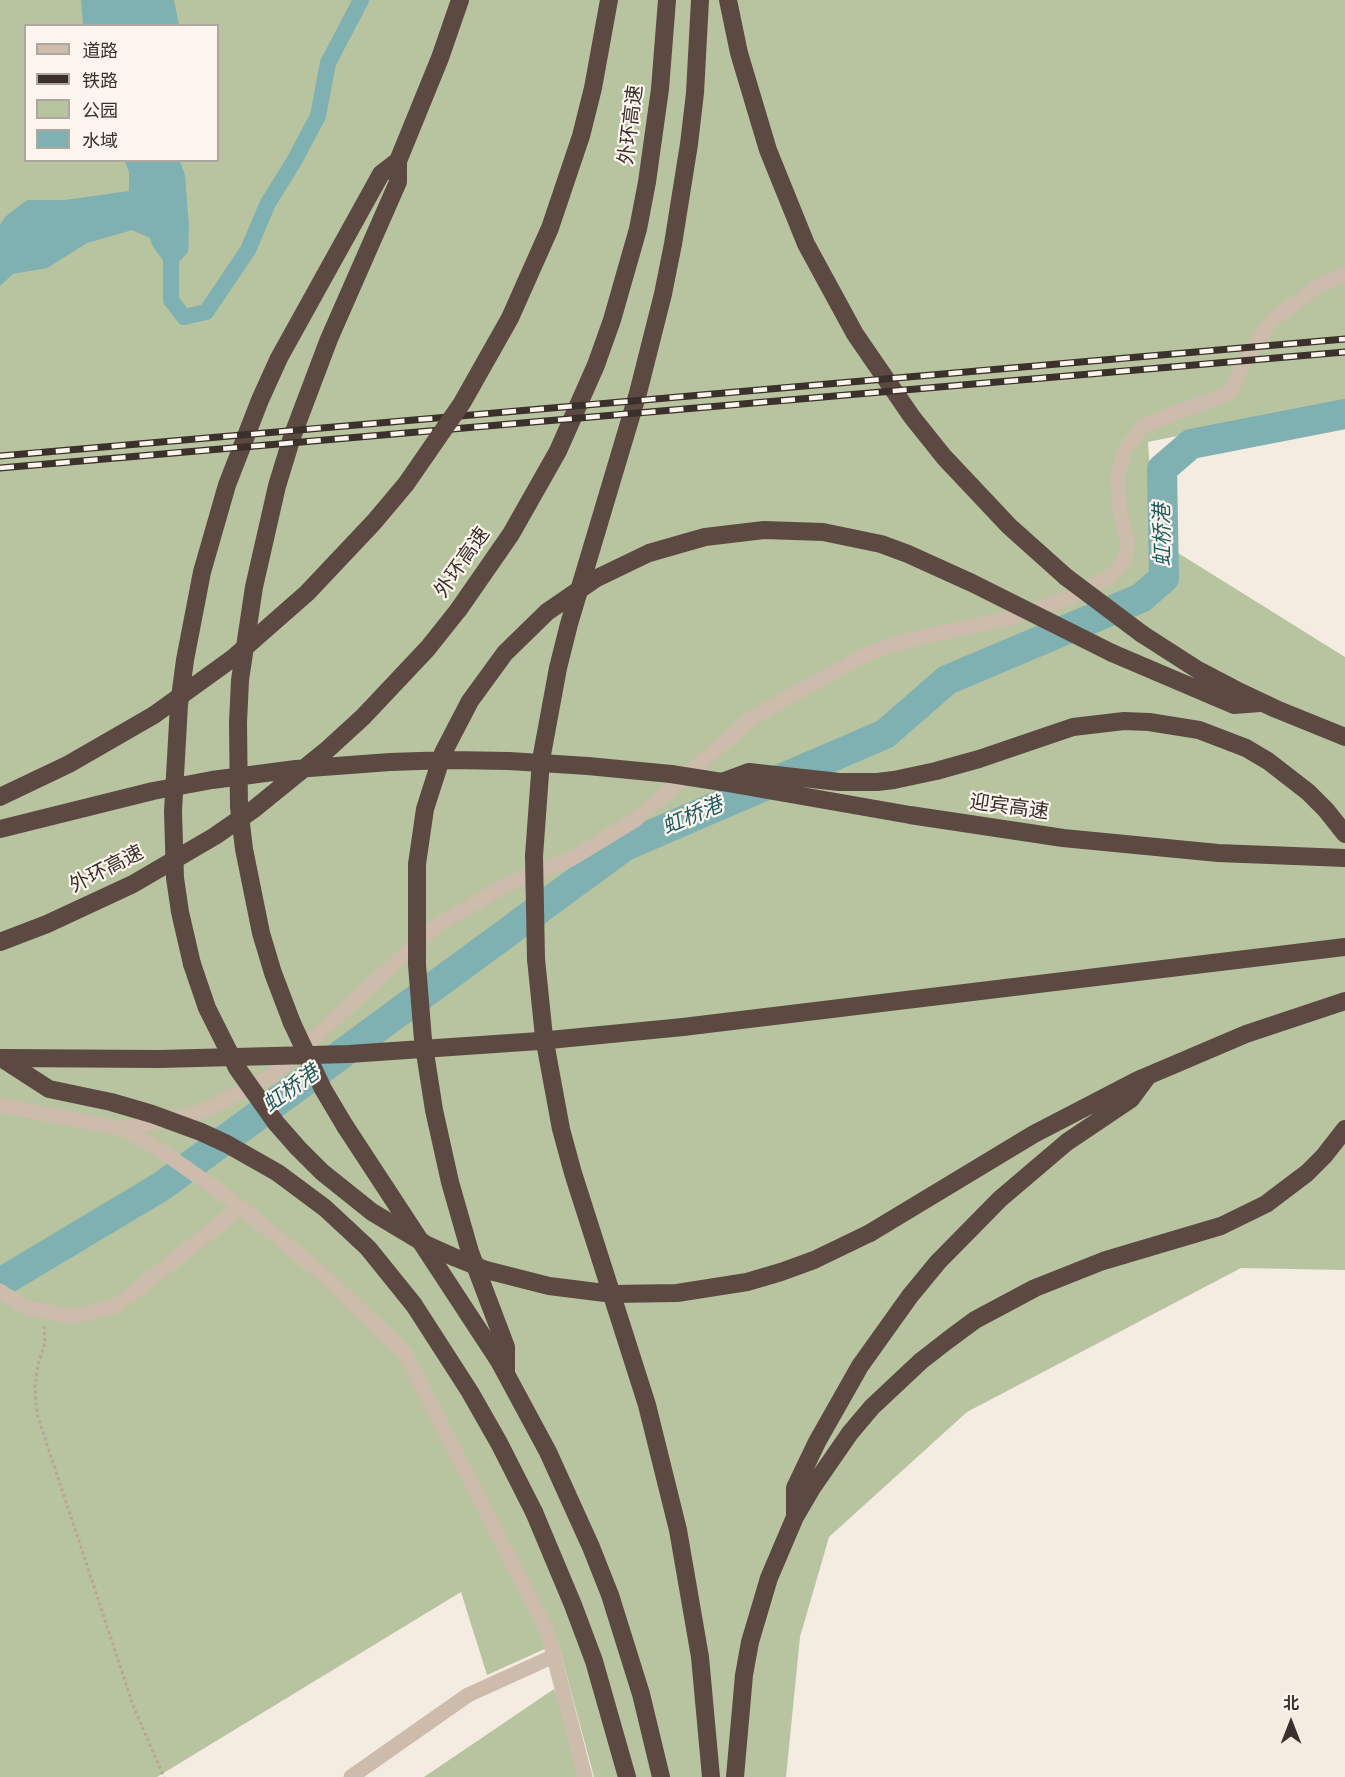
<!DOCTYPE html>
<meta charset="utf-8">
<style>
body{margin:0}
#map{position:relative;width:1345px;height:1777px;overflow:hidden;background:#f4ebe1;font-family:"Sofia Sans Condensed","Noto Sans SC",sans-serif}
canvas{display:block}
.legend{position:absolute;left:24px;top:24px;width:195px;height:138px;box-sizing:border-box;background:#fbf5ee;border:2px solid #aea6a0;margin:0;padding:8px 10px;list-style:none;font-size:18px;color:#3b302b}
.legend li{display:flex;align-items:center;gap:12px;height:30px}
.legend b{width:30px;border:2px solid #aea6a0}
.north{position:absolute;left:1261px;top:1693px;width:60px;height:60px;-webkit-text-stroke:4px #fbf5ee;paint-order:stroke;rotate:0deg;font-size:16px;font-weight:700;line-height:24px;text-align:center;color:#3b302b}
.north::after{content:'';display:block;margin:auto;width:21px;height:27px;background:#3b302b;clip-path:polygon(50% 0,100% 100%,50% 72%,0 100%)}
</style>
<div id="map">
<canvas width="1345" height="1777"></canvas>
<ul class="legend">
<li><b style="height:8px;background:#cdbbac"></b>道路</li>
<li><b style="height:8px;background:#3b302b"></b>铁路</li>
<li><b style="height:16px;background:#b8c4a0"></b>公园</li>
<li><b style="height:16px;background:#7fb0b2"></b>水域</li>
</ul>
<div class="north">北</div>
</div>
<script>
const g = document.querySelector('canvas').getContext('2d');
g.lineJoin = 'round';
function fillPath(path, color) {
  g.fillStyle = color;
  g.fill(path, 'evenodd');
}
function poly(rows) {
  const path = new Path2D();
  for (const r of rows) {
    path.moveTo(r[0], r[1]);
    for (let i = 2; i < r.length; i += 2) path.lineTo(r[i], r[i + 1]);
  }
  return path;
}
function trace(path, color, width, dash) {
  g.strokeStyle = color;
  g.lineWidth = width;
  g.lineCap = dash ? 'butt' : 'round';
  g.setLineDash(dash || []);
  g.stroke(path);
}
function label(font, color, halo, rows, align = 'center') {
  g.font = font + ' "Sofia Sans Condensed","Noto Sans SC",sans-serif';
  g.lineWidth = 4.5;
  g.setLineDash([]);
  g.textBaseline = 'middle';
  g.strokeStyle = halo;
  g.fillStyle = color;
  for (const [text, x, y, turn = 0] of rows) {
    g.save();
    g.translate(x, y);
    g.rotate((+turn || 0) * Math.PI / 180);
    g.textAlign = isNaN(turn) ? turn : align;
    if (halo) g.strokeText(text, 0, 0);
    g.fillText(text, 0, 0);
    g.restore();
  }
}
fillPath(poly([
 [0,0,1345,0,1345,402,1148,442,1154,538,1345,657,1345,1270,1241,1268,967,1412,829,1537,800,1637,786,1777,594,1777,558,1643,487,1675,461,1592,157,1777,0,1777],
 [26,26,218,26,218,160,26,160],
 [554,1689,587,1777,424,1777]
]), '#b8c4a0');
fillPath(poly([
 [81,0,174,0,179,25,83,25],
 [125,161,180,161,185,175,189,228,188,252,180,261,165,263,153,247,150,238,132,230,87,243,47,268,13,274,0,286,0,225,5,217,27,200,65,200,129,191,129,172]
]), '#7fb0b2');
trace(poly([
 [171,262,171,300,184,317,206,312,248,250,268,203,293,163,318,116,328,63,361,0]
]), '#7fb0b2', 16);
trace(poly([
 [0,1283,162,1186,625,846,885,734,947,680,1141,598,1164,578,1162,469,1191,444,1345,414]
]), '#7fb0b2', 30);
trace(poly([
 [44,1326,45,1343,38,1365,35,1386,37,1414,134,1708,164,1777]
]), '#b9a596', 3, [3, 3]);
trace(poly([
 [0,1105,123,1129,199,1113,272,1076,437,925,508,884,571,859,635,820,753,717,863,656,901,642,1009,618,1065,600,1108,578,1117,571,1125,559,1128,542,1119,509,1118,473,1126,449,1142,426,1231,392,1241,367,1272,320,1315,288,1345,274],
 [123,1129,159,1149,230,1199,319,1271,404,1352,547,1630,585,1777],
 [0,1291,27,1308,73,1316,116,1306,240,1208],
 [351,1777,468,1695,554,1656]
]), '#cdbbac', 15);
trace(poly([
 [728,0,739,53,768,150,806,244,855,334,912,417,944,457,1009,526,1066,577],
 [459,609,511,534,558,451,596,365,612,320,638,229,647,182,660,89,667,0],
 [1142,634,1198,670,1240,692,1276,709,1345,737],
 [1112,653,1234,705,1260,703],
 [588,766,671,774],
 [722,782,749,772,839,782,877,782,894,780,936,771,979,759,1073,727,1124,721,1149,722,1199,730,1246,748,1268,761,1308,792,1326,810,1345,834],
 [722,782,910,815,1063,838,1218,853,1345,858],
 [0,797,69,764,154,715],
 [534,856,541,760,558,668,569,624,638,393,663,294,673,244,689,144,695,93,700,0],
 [536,959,544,1037,561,1129,573,1173,647,1405,678,1530,700,1657,711,1777],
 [192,964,180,912,175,878,173,811,179,705,185,660,202,572,227,485,260,400,279,358,381,174,398,161],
 [292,1023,273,973,261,933,244,849,239,807,238,723,240,680,254,587,277,486,292,437,329,339,398,182,398,161,440,58,460,0],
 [683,1027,1345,947],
 [423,1040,434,1110,450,1182,470,1252,506,1347,506,1374],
 [345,1126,499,1361,548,1452,591,1547,610,1595,641,1694,661,1777],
 [870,1233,1034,1134,1138,1080,1246,1034,1345,1001],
 [534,1512,573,1605,594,1661,627,1777],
 [795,1515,795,1488,817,1442,860,1366,910,1296,938,1262,1000,1199,1067,1142,1131,1099,1148,1076],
 [735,1777,744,1675,750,1642,769,1578,795,1517,812,1488,850,1433,872,1407,921,1361,948,1340,975,1320,1035,1288,1103,1261,1221,1226,1266,1204,1307,1173,1324,1156,1345,1129]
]), '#5c4a42', 18);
const rail = poly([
 [0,456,1345,339],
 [0,468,1345,352]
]);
trace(rail, '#3b302b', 7);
trace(rail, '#fbf5ee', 4.5, [14]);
trace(poly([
 [1066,577,1142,634],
 [154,715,233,658,307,593,374,522,406,484,462,403,510,318,550,228,581,136,593,88,609,0],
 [671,774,722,782],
 [0,829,153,791,212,780,296,769,390,762,450,760,509,761,588,766],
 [534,856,536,959],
 [0,942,47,924,133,884,215,836,254,809,328,749,363,717,428,648,459,609],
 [192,964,207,1008,237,1068,276,1123,298,1148,322,1172,372,1212,427,1245,456,1258,486,1270,549,1286,613,1294,677,1293,747,1282,781,1272,814,1260,870,1233],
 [292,1023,323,1089,345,1126],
 [423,1040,417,965,417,864,425,809,443,753,470,701,505,653,547,612,595,579,649,553,705,537,764,530,823,532,881,544,908,554,972,583,1112,653],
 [1,1058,49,1089,111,1102,152,1114,201,1132,227,1144,278,1173,325,1208,368,1248,414,1305,470,1392,499,1443,534,1512],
 [3,1058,159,1059,349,1054,539,1041,683,1027]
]), '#5c4a42', 18);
label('20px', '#3b302b', '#fbf5ee', [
 ["外环高速",632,125,-83],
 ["外环高速",463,563,-55],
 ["迎宾高速",1009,808,8],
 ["外环高速",107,870,-27]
]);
label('italic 21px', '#1f5a5e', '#fbf5ee', [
 ["虹桥港",1164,535,-91],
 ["虹桥港",693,817,-23],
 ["虹桥港",292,1090,-36]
]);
</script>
